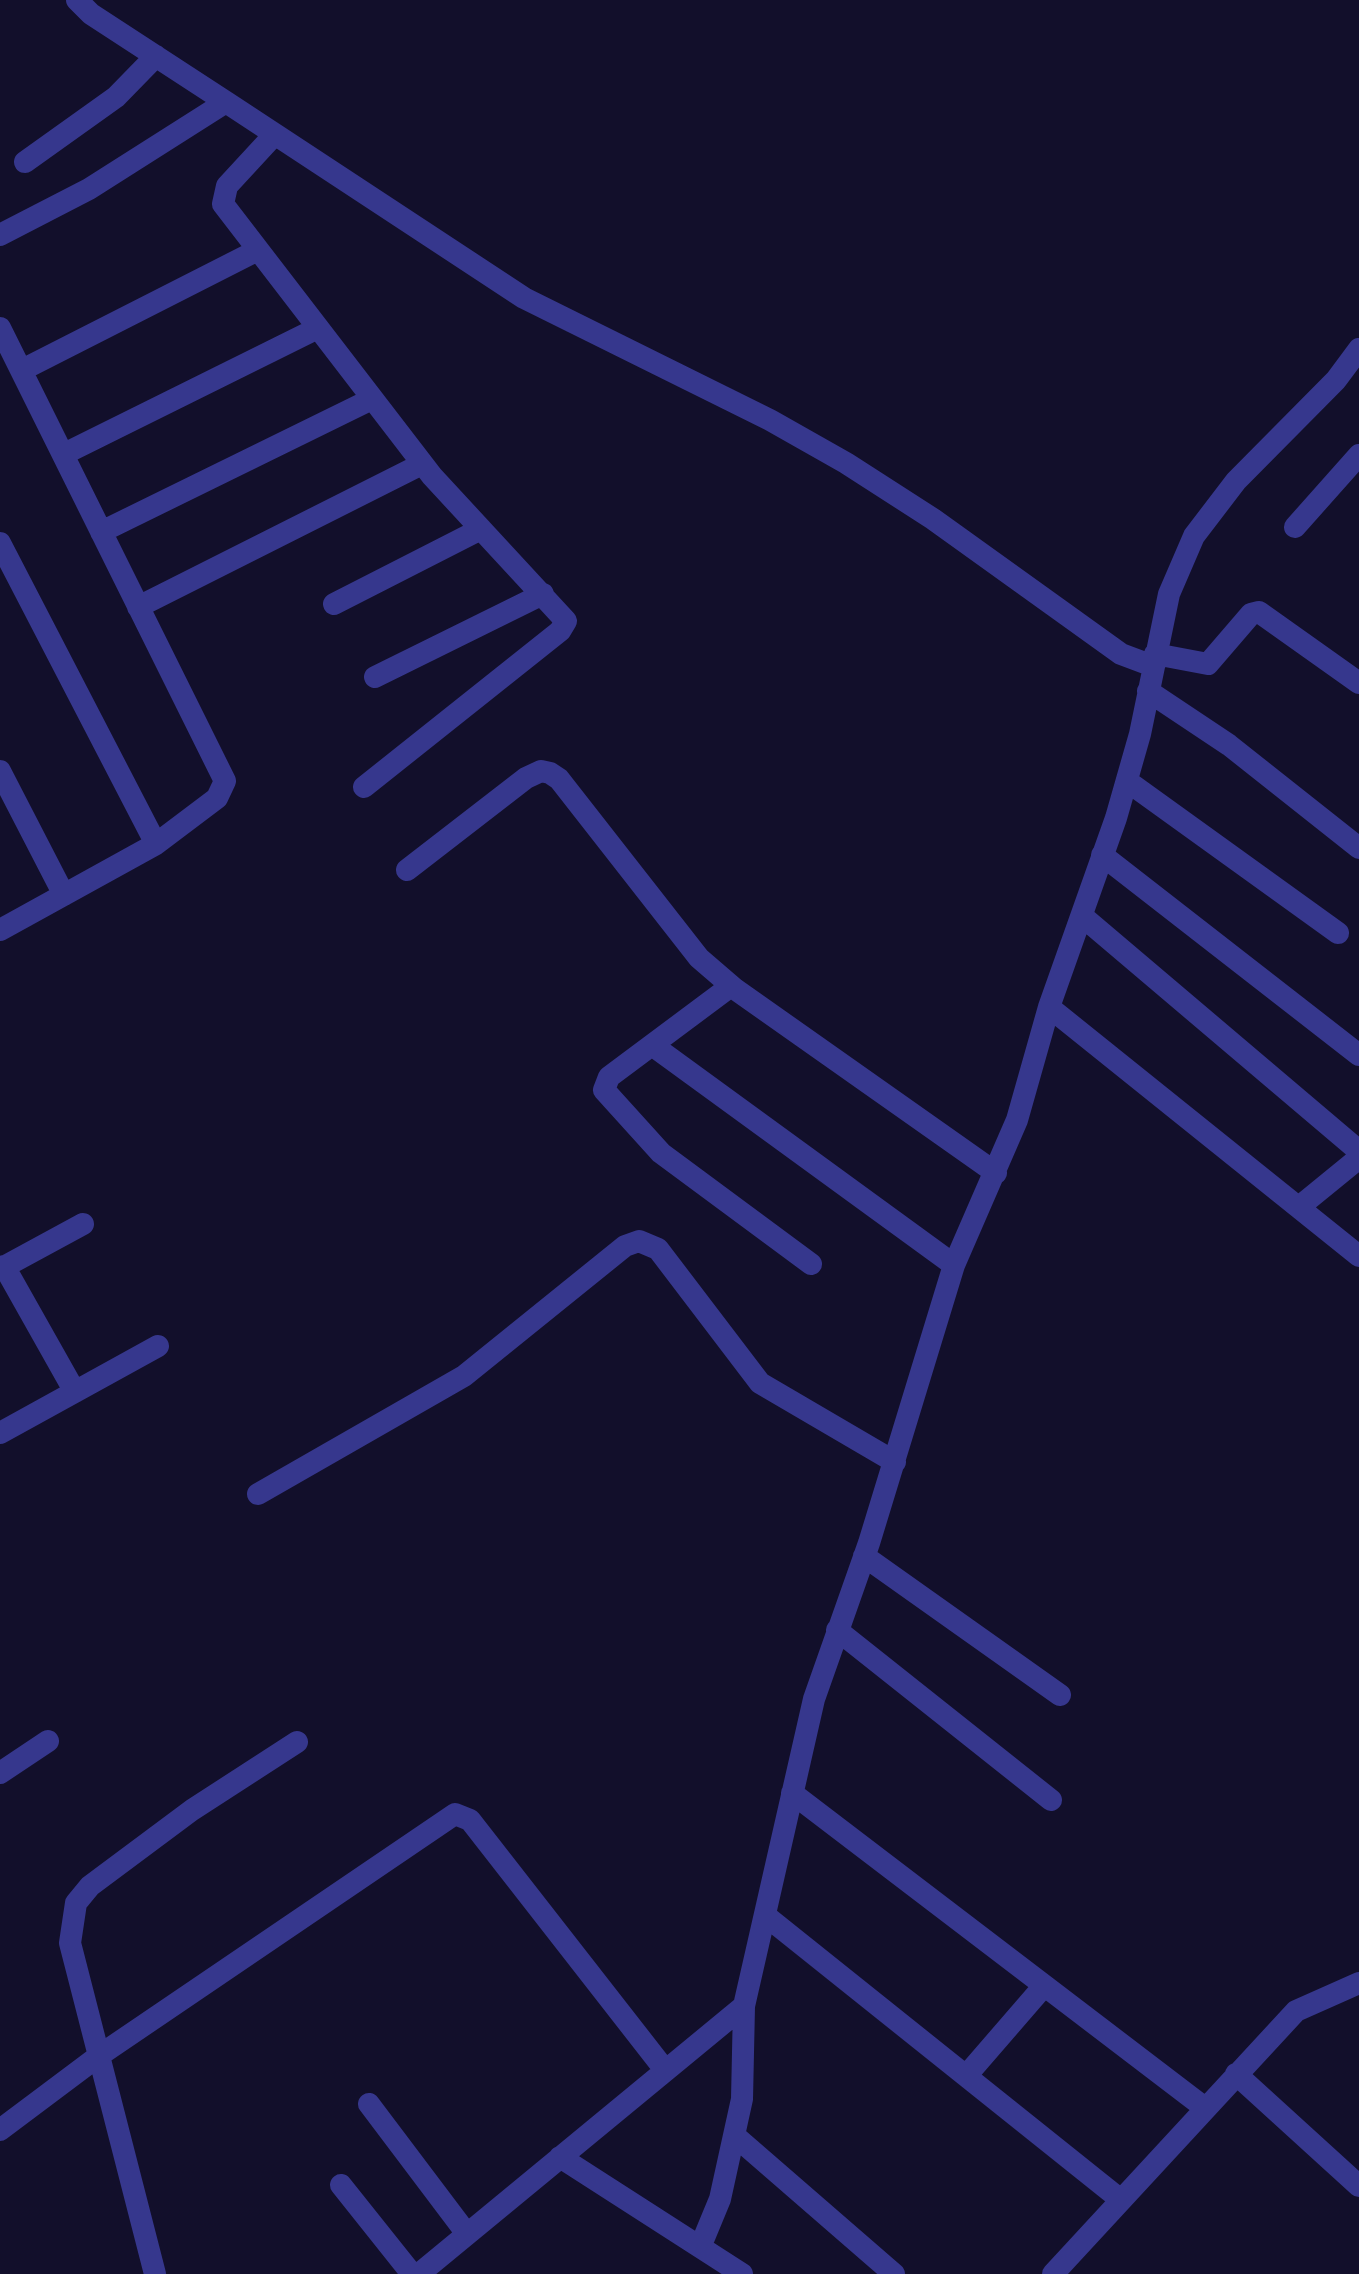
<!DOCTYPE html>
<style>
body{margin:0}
canvas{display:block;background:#120f2b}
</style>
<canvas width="1359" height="2274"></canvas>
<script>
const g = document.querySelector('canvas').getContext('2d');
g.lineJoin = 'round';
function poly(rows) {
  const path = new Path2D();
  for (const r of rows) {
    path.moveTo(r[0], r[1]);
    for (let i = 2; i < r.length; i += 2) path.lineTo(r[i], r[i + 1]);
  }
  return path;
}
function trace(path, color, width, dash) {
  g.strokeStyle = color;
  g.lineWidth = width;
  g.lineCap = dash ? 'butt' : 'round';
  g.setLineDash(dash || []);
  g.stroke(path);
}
trace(poly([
 [226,102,524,298,770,420,846,463,933,519,1121,654,1153,666],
 [275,134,227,186,223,204,432,476,566,621,560,631,364,787],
 [25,162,116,97,156,56],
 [0,235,89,189,226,102,91,14,77,0],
 [0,328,225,781,217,798,156,844,0,930],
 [22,370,258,250],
 [64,454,318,328],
 [1295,527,1359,455],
 [101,532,372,399],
 [0,543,156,844],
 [334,604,481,529],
 [138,607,422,464],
 [1155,654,1208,664,1251,614,1259,612,1359,683],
 [375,677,543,594],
 [1148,691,1229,745,1359,848],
 [0,771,64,895],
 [1127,781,1338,933],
 [1102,855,1359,1055],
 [407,870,526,778,541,771,550,773,559,779,699,958,735,989,996,1173],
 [1082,916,1359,1151],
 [731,986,609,1077,604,1090,661,1153,811,1264],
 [1049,1007,1359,1256],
 [652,1045,954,1265],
 [1299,1207,1359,1158],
 [4,1266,75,1392],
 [0,1269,83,1224],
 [0,1433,158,1346],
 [258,1494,464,1376,625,1246,639,1241,658,1249,760,1383,895,1462],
 [864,1556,1060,1695],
 [837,1630,1051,1800],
 [0,1773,48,1741],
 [792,1793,1205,2108],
 [766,1916,1121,2200],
 [1236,2074,1359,2186],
 [966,2076,1043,1987],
 [369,2104,467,2234],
 [0,2130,100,2055,455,1814,470,1820,665,2070],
 [735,2136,894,2274],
 [560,2157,742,2274],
 [341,2185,412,2274],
 [701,2245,720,2199,742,2099,744,2006],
 [155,2274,70,1943,76,1903,90,1886,192,1810,297,1742],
 [419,2274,744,2006,814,1699,869,1543,954,1265,1017,1120,1049,1007,1116,818,1140,734,1169,594,1194,536,1236,481,1336,380,1359,349],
 [1053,2274,1296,2011,1359,1983]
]), '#36378d', 22);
</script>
